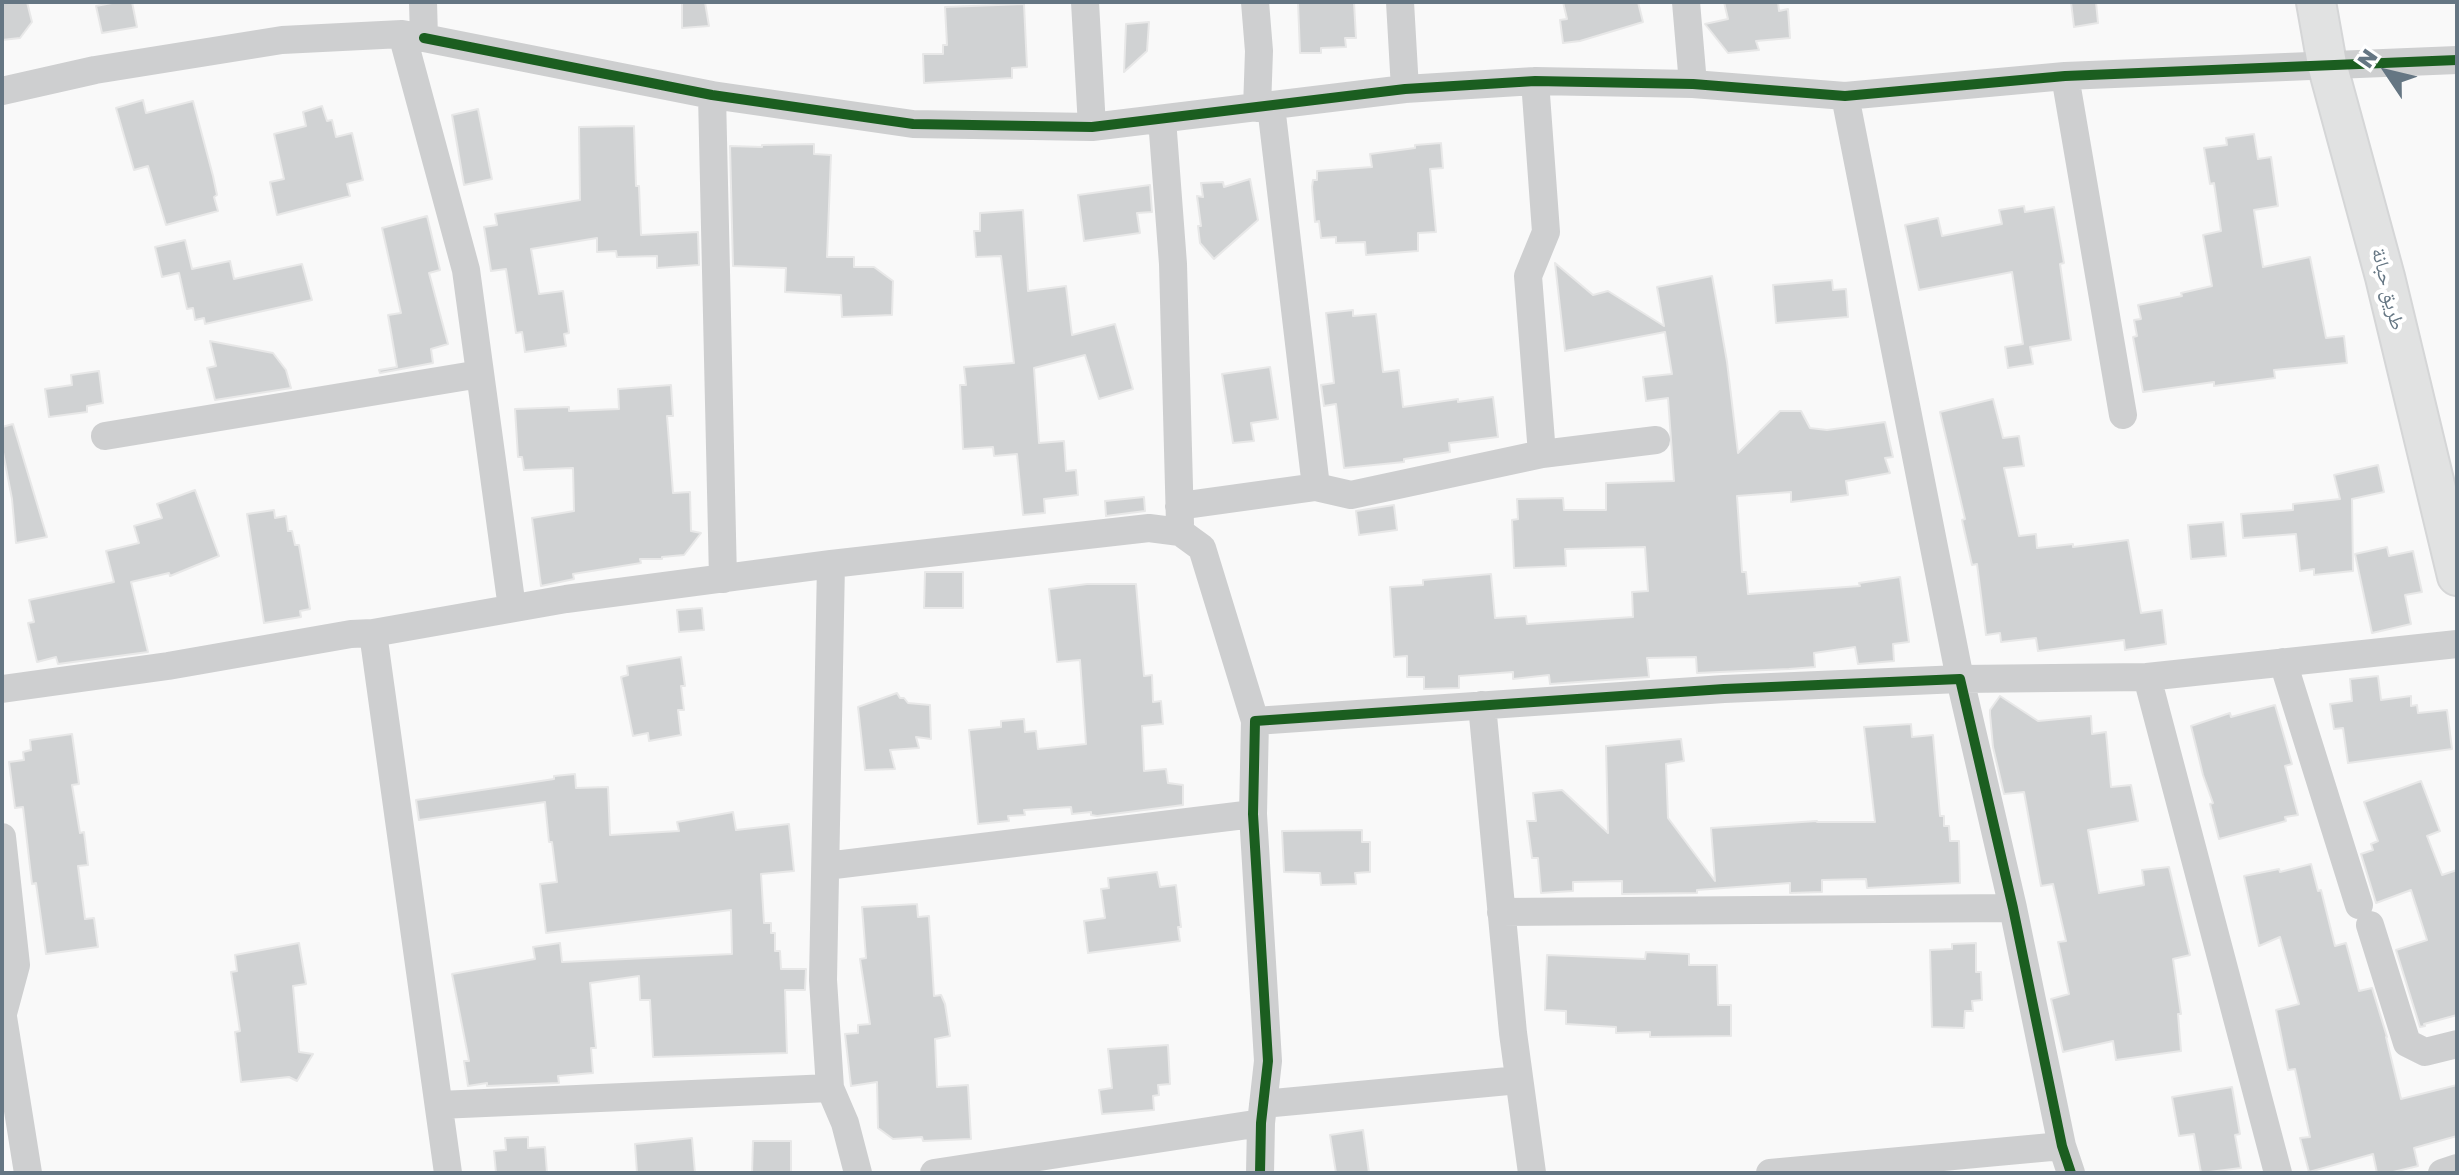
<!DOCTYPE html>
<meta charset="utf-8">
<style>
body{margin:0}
#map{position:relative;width:2459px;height:1175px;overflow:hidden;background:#f9f9f9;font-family:"Golos Text",sans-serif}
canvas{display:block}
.frame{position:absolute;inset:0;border:4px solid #657683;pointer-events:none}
.north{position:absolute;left:2347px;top:32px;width:80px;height:80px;-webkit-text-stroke:6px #fff;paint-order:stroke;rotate:305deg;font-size:22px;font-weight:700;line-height:32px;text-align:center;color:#657683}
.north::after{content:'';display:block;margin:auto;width:28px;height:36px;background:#657683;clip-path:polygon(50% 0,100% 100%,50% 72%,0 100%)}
</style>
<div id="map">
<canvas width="2459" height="1175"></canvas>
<div class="frame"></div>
<div class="north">N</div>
</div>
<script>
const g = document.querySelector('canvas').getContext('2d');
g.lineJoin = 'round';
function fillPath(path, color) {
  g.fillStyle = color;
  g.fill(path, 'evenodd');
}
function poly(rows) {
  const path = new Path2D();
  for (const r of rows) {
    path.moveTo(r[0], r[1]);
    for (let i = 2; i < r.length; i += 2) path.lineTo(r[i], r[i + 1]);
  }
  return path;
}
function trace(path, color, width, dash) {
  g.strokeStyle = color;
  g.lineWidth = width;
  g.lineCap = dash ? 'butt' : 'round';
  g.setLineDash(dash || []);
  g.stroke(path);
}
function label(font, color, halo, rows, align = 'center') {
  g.font = font + ' "Golos Text","Noto Naskh Arabic",sans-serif';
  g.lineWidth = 8;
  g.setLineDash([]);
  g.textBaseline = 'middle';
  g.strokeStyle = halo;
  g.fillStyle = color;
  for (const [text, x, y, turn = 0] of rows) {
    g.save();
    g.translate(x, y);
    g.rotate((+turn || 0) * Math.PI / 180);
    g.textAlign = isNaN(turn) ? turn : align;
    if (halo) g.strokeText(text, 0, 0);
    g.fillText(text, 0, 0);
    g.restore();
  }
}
const building = poly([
 [2,2,27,2,32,22,20,38,2,40,2,2],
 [117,2,132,2,137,27,102,33,96,6,117,2],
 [682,2,705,2,709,26,682,28,682,2],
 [1298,2,1354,2,1356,38,1345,38,1346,47,1321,48,1321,53,1300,53,1298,2],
 [1563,2,1638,2,1643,22,1580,41,1563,43,1560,20,1567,19,1563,2],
 [1724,2,1778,2,1779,11,1788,9,1790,38,1756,41,1759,50,1728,53,1705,24,1728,19,1724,2],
 [2071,2,2096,2,2098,23,2074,27,2071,2],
 [1024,4,1027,67,1012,68,1012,78,924,83,923,54,943,54,943,45,947,45,945,7,1024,4],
 [1149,22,1147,51,1124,72,1126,24,1149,22],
 [143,100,146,113,193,101,213,176,217,195,214,197,218,211,166,225,148,166,134,170,116,108,143,100],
 [322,106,327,121,332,120,336,137,352,133,363,180,347,184,350,196,277,215,270,182,284,179,274,134,306,126,303,112,322,106],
 [478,109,492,179,464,185,452,115,478,109],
 [634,126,636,186,639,186,641,235,698,232,699,265,657,268,657,256,617,257,616,251,597,252,597,238,531,249,539,294,563,291,569,333,564,334,566,346,525,352,522,332,516,333,506,269,491,271,484,227,497,225,495,214,580,200,579,127,634,126],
 [2254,134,2258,159,2271,157,2278,206,2254,210,2263,267,2310,257,2326,338,2344,336,2347,363,2274,370,2275,378,2214,386,2214,382,2143,392,2133,337,2137,336,2134,320,2141,319,2138,305,2182,296,2181,293,2212,286,2203,235,2221,231,2214,183,2210,184,2204,148,2227,145,2226,138,2254,134],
 [1441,143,1443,168,1430,169,1436,232,1418,233,1418,251,1366,255,1365,242,1336,243,1336,237,1321,238,1319,221,1315,222,1312,187,1313,180,1317,180,1317,171,1372,167,1370,154,1415,148,1415,145,1441,143],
 [814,144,814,154,831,155,827,257,854,257,854,267,874,267,893,281,892,315,842,317,841,295,785,292,786,268,733,266,730,146,762,147,762,145,814,144],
 [1250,179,1258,220,1214,259,1200,243,1198,226,1201,226,1197,196,1203,197,1201,183,1223,182,1224,187,1250,179],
 [1150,185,1152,212,1137,213,1140,233,1084,241,1078,195,1150,185],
 [2024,206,2025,212,2054,207,2064,263,2060,264,2071,340,2030,347,2033,364,2008,368,2005,347,2023,344,2012,272,1919,290,1905,225,1938,218,1942,236,2002,224,1999,210,2024,206],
 [1023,210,1028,291,1066,286,1072,335,1115,324,1133,389,1099,399,1085,355,1034,368,1039,443,1064,441,1066,471,1076,470,1078,495,1044,499,1045,513,1023,515,1017,454,994,456,993,447,963,449,960,385,966,385,964,367,1014,363,1001,256,976,257,974,231,980,231,980,213,1023,210],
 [427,216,440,270,429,273,448,344,431,349,433,363,380,373,379,370,397,367,388,315,401,313,382,228,427,216],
 [185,240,192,269,230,261,234,279,302,264,312,300,205,324,204,318,195,320,193,308,187,309,179,273,162,277,155,247,185,240],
 [1555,263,1593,295,1608,291,1664,326,1657,287,1712,276,1727,362,1738,453,1780,411,1801,411,1810,428,1827,430,1885,422,1893,457,1885,458,1890,473,1846,481,1848,495,1791,502,1791,492,1737,496,1742,572,1746,572,1748,594,1860,586,1859,583,1900,577,1909,642,1893,644,1894,661,1858,664,1855,647,1814,653,1815,667,1789,669,1697,673,1696,657,1647,658,1649,677,1550,684,1549,675,1513,679,1513,672,1459,676,1459,688,1424,689,1424,677,1407,677,1407,656,1394,657,1390,587,1423,585,1423,580,1491,574,1495,618,1526,616,1527,624,1633,617,1632,592,1648,591,1645,547,1565,549,1566,566,1514,568,1512,520,1518,519,1517,499,1563,498,1564,510,1606,510,1606,483,1674,481,1668,398,1646,401,1643,377,1672,374,1665,332,1565,351,1555,263],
 [1832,280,1833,290,1846,289,1848,317,1776,323,1773,285,1832,280],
 [1353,310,1353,316,1376,314,1383,372,1399,370,1403,407,1458,399,1458,402,1493,397,1498,437,1449,443,1450,452,1404,459,1404,462,1344,468,1336,404,1324,406,1321,385,1334,383,1326,313,1353,310],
 [210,341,273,353,286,370,291,388,215,400,207,368,216,366,210,341],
 [1270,367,1278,419,1251,423,1254,441,1233,443,1222,374,1270,367],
 [99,371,103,403,87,406,87,412,49,417,45,389,72,385,71,375,99,371],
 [671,385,673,416,667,416,673,493,690,492,691,531,701,533,684,555,662,557,662,559,640,559,641,563,573,574,574,579,541,586,532,518,574,511,573,468,524,470,522,457,518,457,515,409,569,407,569,411,619,409,618,389,671,385],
 [1993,399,2003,438,2019,436,2024,466,2004,468,2019,536,2036,534,2037,548,2073,544,2073,547,2128,540,2141,613,2162,610,2166,644,2125,650,2124,640,2038,651,2036,638,2001,642,2000,633,1986,635,1977,564,1972,565,1962,520,1965,519,1940,412,1993,399],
 [13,424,47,537,16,543,12,499,2,447,2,427,13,424],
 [2378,465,2384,492,2352,499,2353,571,2314,575,2314,569,2300,571,2296,534,2243,538,2241,514,2293,510,2293,504,2340,499,2334,475,2378,465],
 [195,490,219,556,170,576,169,573,131,582,148,652,58,664,56,657,37,662,28,623,34,622,29,600,114,582,106,551,139,543,134,526,162,518,157,504,195,490],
 [1144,497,1145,511,1106,516,1105,501,1144,497],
 [1394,505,1397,530,1359,535,1356,511,1394,505],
 [274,510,275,518,286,516,288,531,292,531,295,545,299,545,310,609,300,611,301,617,264,623,247,514,274,510],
 [2223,522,2226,556,2191,559,2188,525,2223,522],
 [2387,547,2389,556,2413,551,2422,592,2405,595,2411,624,2372,633,2355,554,2387,547],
 [925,572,963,572,963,608,924,608,925,572],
 [1087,584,1136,584,1144,676,1152,675,1153,702,1161,701,1163,724,1142,726,1144,771,1166,769,1168,783,1183,785,1183,805,1097,816,1091,815,1091,812,1072,814,1071,807,1024,810,1025,815,1008,816,1009,821,978,824,969,730,1001,727,1001,721,1024,719,1025,732,1036,731,1038,749,1086,744,1080,660,1057,662,1049,589,1087,584],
 [702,608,704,630,679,632,677,610,702,608],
 [681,657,685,686,681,686,684,710,678,710,681,735,649,741,648,733,633,736,621,677,628,675,627,666,681,657],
 [2378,676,2381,700,2411,696,2411,706,2417,705,2418,713,2447,710,2452,749,2348,763,2343,728,2334,729,2330,704,2352,701,2350,679,2378,676],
 [897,693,900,698,904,698,908,703,930,705,931,739,916,737,919,748,890,750,895,769,865,770,858,707,897,693],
 [2000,696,2038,721,2091,716,2092,734,2106,732,2111,787,2131,785,2138,821,2088,830,2099,893,2144,885,2142,870,2169,867,2190,955,2173,959,2181,1014,2178,1014,2181,1051,2116,1060,2113,1041,2063,1052,2051,999,2069,994,2058,942,2066,941,2053,884,2041,886,2024,792,2004,794,1993,747,1990,714,1990,710,2000,696],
 [2275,705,2292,764,2285,766,2298,815,2285,817,2286,821,2219,839,2210,804,2213,803,2203,775,2191,726,2230,713,2231,717,2275,705],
 [1911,724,1912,737,1933,735,1940,816,1944,816,1944,826,1949,826,1950,841,1959,841,1960,883,1867,888,1866,879,1822,880,1822,892,1790,893,1790,883,1697,890,1697,893,1622,894,1622,881,1573,882,1573,891,1541,893,1538,858,1532,858,1527,821,1536,821,1533,793,1562,790,1608,833,1606,746,1681,739,1684,761,1666,764,1668,818,1715,881,1711,828,1817,821,1817,822,1875,822,1864,727,1911,724],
 [72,734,79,784,72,785,80,833,84,832,88,865,78,866,85,919,94,918,98,947,46,954,36,883,32,884,23,807,15,808,9,762,24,760,23,752,31,750,30,740,72,734],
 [575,774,576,788,608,787,610,835,679,831,677,822,733,812,736,830,789,824,794,871,761,874,764,923,771,923,771,933,775,933,775,951,780,951,781,969,806,969,805,990,785,990,787,1053,653,1057,650,1000,640,1000,639,976,590,983,596,1048,591,1048,593,1073,558,1076,559,1083,487,1086,487,1083,468,1086,464,1061,469,1061,452,974,535,959,533,947,560,943,562,962,732,954,731,910,546,933,540,884,557,882,552,842,549,842,545,802,419,820,416,800,554,779,554,776,575,774],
 [2421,781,2440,831,2427,836,2442,875,2457,870,2457,1015,2424,1024,2425,1026,2420,1027,2396,950,2427,940,2411,890,2376,903,2361,854,2373,850,2371,844,2378,841,2364,802,2421,781],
 [1362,830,1362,842,1370,842,1370,872,1355,873,1356,884,1321,885,1320,873,1284,872,1282,831,1362,830],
 [2311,864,2318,891,2321,890,2335,946,2346,943,2359,991,2372,988,2387,1037,2386,1037,2401,1099,2457,1085,2457,1136,2414,1148,2418,1166,2389,1173,2377,1173,2373,1154,2309,1172,2300,1138,2310,1137,2295,1069,2288,1070,2276,1010,2299,1004,2280,937,2259,946,2244,876,2279,869,2280,872,2311,864],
 [1157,872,1160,887,1176,885,1181,927,1178,927,1180,941,1088,953,1084,921,1105,918,1101,889,1109,888,1108,878,1157,872],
 [917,904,918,917,929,916,934,996,941,995,945,1004,950,1036,935,1039,937,1087,968,1085,971,1139,923,1141,922,1137,893,1139,878,1128,877,1082,851,1086,845,1034,858,1033,858,1025,870,1024,860,959,866,958,862,907,917,904],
 [299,943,306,984,293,986,299,1052,313,1054,297,1081,289,1077,241,1082,235,1032,240,1031,231,972,237,971,235,955,299,943],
 [1976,943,1976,972,1981,972,1982,1000,1972,1001,1973,1011,1965,1011,1964,1028,1932,1027,1930,950,1952,949,1952,944,1976,943],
 [1646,952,1689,954,1689,965,1717,965,1718,1005,1731,1005,1731,1036,1650,1037,1650,1032,1616,1033,1616,1027,1566,1024,1566,1011,1545,1010,1547,955,1645,959,1646,952],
 [1168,1045,1170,1084,1158,1085,1159,1095,1153,1096,1154,1110,1102,1114,1099,1090,1112,1088,1108,1049,1168,1045],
 [2232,1087,2240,1134,2235,1135,2241,1168,2201,1173,2194,1134,2179,1136,2172,1097,2232,1087],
 [1363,1130,1369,1173,1336,1173,1330,1135,1363,1130],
 [528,1137,528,1148,545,1147,547,1173,496,1173,494,1151,506,1150,505,1138,528,1137],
 [692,1138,695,1173,637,1173,635,1144,692,1138],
 [753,1141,791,1141,791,1173,752,1173,753,1141]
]);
fillPath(building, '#d0d2d3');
trace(building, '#e8e8e8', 2);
const secondary = poly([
 [2316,2,2327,64,2385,277,2457,576]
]);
trace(secondary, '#d5d6d7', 42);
trace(poly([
 [1085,2,1092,127],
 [1255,2,1259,51,1257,108],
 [1400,2,1405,89],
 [1686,2,1693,84],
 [402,34,466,270,512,608],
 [424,38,712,95,913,124,1092,127,1405,89,1535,81,1693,84,1845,96,2065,76,2457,60],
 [2065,76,2123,415],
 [1535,81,1546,232,1528,276,1542,454],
 [2,91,95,70,282,40,402,34,424,38,423,2],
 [712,95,723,579],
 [1845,96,1960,679,2147,677],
 [1162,119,1173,264,1180,524],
 [105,436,480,374],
 [1316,487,1351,495,1542,454,1656,440],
 [1179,506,1316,487,1271,106],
 [831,564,1149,528,1180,532,1202,548,1255,721],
 [2283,662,2359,905],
 [2,689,168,666,351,634,373,633],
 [1482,705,1513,1033,1532,1173],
 [2,837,16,965,2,1017],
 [826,866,1253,814],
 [1501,912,2013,908],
 [2370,925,2407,1043,2425,1052,2457,1044],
 [3,1017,28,1173],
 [1263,1104,1519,1080],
 [439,1105,830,1088],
 [448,1173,373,633,566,599,831,564,823,980,830,1088,845,1123,858,1173],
 [934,1173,1261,1123],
 [1260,1173,1261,1123,1268,1061,1253,814,1255,721,1724,689,1960,679,2013,908,2062,1146,2071,1173],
 [1770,1173,2062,1146],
 [2278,1173,2147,677,2457,644],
 [2442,1173,2457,1168]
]), '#cecfd0', 28);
trace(secondary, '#e1e2e2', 38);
trace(poly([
 [424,38,712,95,913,124,1092,127,1405,89,1535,81,1693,84,1845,96,2065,76,2457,60],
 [1260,1173,1261,1123,1268,1061,1253,814,1255,721,1724,689,1960,679,2013,908,2062,1146,2071,1173]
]), '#1b5e20', 10);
label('20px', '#657683', '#fff', [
 ["طريق حبانة",2388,289,76]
]);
</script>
